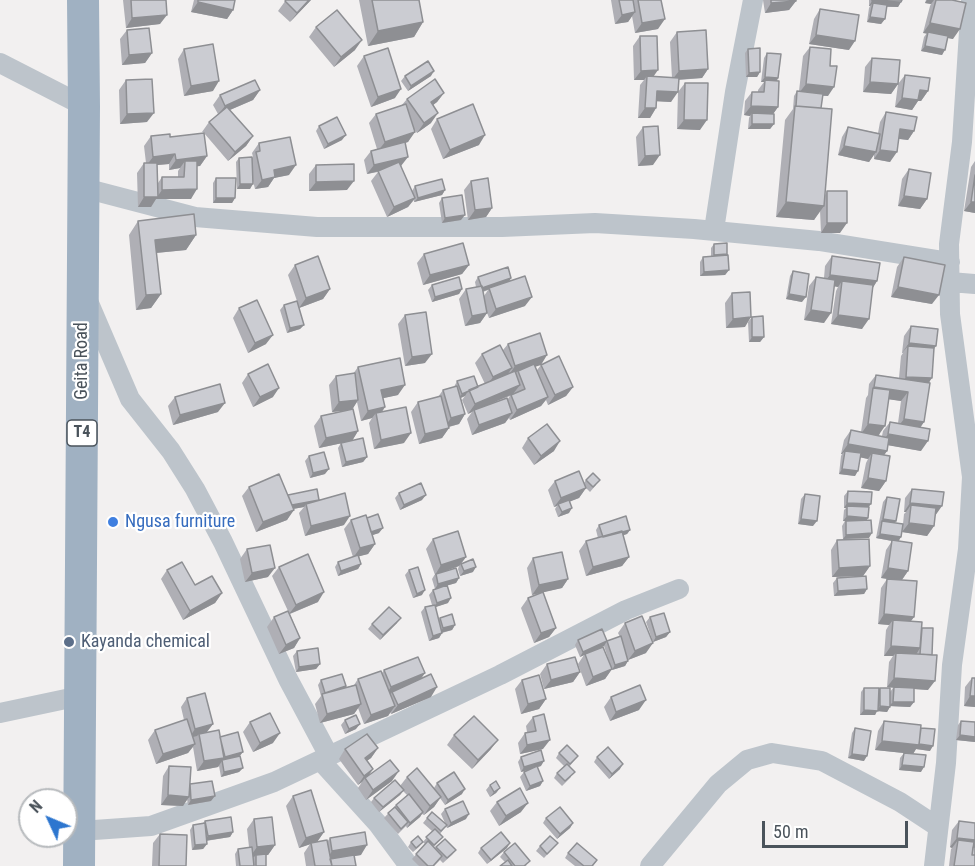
<!DOCTYPE html>
<style>
body{margin:0}
#map{position:relative;width:975px;height:866px;overflow:hidden;background:#f2f0f0;font-family:"Roboto Condensed",sans-serif}
canvas{display:block}
.north{position:absolute;left:18px;top:788px;width:60px;height:60px;box-sizing:border-box;background:#fff;border:2px solid #b7babd;border-radius:50%;rotate:314deg;font-size:16px;font-weight:700;line-height:24px;text-align:center;color:#4a535b}
.north::after{content:'';display:block;margin:auto;width:21px;height:27px;background:#2d76cf;clip-path:polygon(50% 0,100% 100%,50% 72%,0 100%)}
.scale{position:absolute;left:762px;top:821px;width:146px;height:27px;box-sizing:border-box;border:3px solid #4a535b;border-top:0;padding-left:8px;font-size:18px;line-height:21px;white-space:nowrap;color:#4a535b;-webkit-text-stroke:4px #fff;paint-order:stroke}
</style>
<div id="map">
<canvas width="975" height="866"></canvas>
<div class="north">N</div>
<div class="scale">50 m</div>
</div>
<script>
const g = document.querySelector('canvas').getContext('2d');
g.lineJoin = 'round';
function poly(rows) {
  const path = new Path2D();
  for (const r of rows) {
    path.moveTo(r[0], r[1]);
    for (let i = 2; i < r.length; i += 2) path.lineTo(r[i], r[i + 1]);
  }
  return path;
}
function trace(path, color, width, dash) {
  g.strokeStyle = color;
  g.lineWidth = width;
  g.lineCap = dash ? 'butt' : 'round';
  g.setLineDash(dash || []);
  g.stroke(path);
}
function fillPath(path, color) {
  g.fillStyle = color;
  g.fill(path, 'evenodd');
}
function label(font, color, halo, rows, align = 'center') {
  g.font = font + ' "Roboto Condensed",sans-serif';
  g.lineWidth = 4.5;
  g.setLineDash([]);
  g.textBaseline = 'middle';
  g.strokeStyle = halo;
  g.fillStyle = color;
  for (const [text, x, y, turn = 0] of rows) {
    g.save();
    g.translate(x, y);
    g.rotate((+turn || 0) * Math.PI / 180);
    g.textAlign = isNaN(turn) ? turn : align;
    if (halo) g.strokeText(text, 0, 0);
    g.fillText(text, 0, 0);
    g.restore();
  }
}
trace(poly([
 [0,63,84,106],
 [84,188,195,217,317,227,502,227,595,223,694,229,819,241,950,262],
 [714,230,735,92,753,0],
 [950,282,975,284],
 [88,301,130,399,171,451,195,489,223,542,288,679,329,756],
 [0,713,80,696],
 [320,760,378,824,409,866],
 [80,831,151,826,274,782,500,675,626,610,679,589],
 [650,866,718,784,747,760,772,753,822,761,900,802,938,827],
 [934,866,946,763,952,665,968,549,972,477,950,314,949,244,962,142,971,0]
]), '#bdc4cb', 20);
trace(poly([
 [79,866,84,106,83,0]
]), '#a0b1c2', 32);
fillPath(poly([
 [123,0,166,0,160,24,126,28],
 [194,0,235,0,233,10,227,19,191,12],
 [286,0,311,0,290,22,278,11],
 [359,0,419,0,423,22,414,37,368,46],
 [611,0,661,0,658,29,635,33,632,16,628,22,615,24],
 [763,0,796,0,796,1,789,10,765,13],
 [869,0,902,0,898,7,886,7,885,19,881,24,867,22,869,8,870,6,869,6],
 [926,0,952,0,953,39,948,38,942,55,921,51,924,37,927,33,923,33,930,6,931,4,925,3],
 [820,9,849,50,809,44,814,19],
 [316,27,355,50,334,67,309,37],
 [127,30,152,53,145,63,122,65,120,39],
 [677,32,708,69,702,78,679,80,671,102,657,101,656,108,650,118,638,118,640,85,644,80,634,80,633,46,640,36,654,76,672,78,670,42],
 [810,47,830,66,828,96,822,96,821,108,825,195,827,191,840,233,821,233,820,210,814,220,776,217,785,120,793,109,794,96,797,91,799,91,803,56],
 [184,49,213,91,184,96,178,59],
 [748,49,760,72,757,77,746,77,745,53],
 [767,53,778,78,777,81,778,107,773,114,774,124,770,129,748,129,749,118,750,116,744,115,745,101,752,92,758,92,758,90,764,82,761,82,764,58],
 [364,56,395,98,371,107,357,66],
 [872,58,898,84,891,94,863,92,865,67],
 [905,75,928,91,921,101,918,101,912,110,895,107,898,84],
 [405,76,431,76,408,91,401,81],
 [126,80,147,122,120,124,119,90],
 [685,83,700,130,677,129,678,92],
 [260,90,253,100,230,110,253,136,246,146,228,161,204,133,207,156,200,166,197,166,191,199,156,199,151,207,138,207,137,173,144,163,146,163,144,146,151,136,170,137,204,133,202,132,209,122,218,114,213,105,220,95],
 [169,164,169,170,180,168,178,171,178,177,162,177,158,183,157,165],
 [444,93,437,102,433,105,431,123,417,133,414,129,408,142,405,143,401,166,412,191,415,186,445,190,442,195,414,202,414,200,408,207,387,217,371,181,378,172,367,174,364,160,371,151,377,149,369,123,376,114,401,106,407,99],
 [886,112,914,131,908,140,899,139,890,162,874,159,874,154,869,162,838,155,842,137,848,127,878,133,880,122],
 [437,119,479,145,443,159,431,129],
 [319,126,342,140,324,149,316,131],
 [643,127,653,165,638,166,636,137],
 [259,143,289,175,274,178,268,187,255,189,253,181,250,189,237,189,236,162,239,158,252,158,253,157,252,153],
 [975,161,975,213,964,211,971,167],
 [316,165,347,190,309,191,309,174],
 [909,169,927,199,920,209,898,206,902,179],
 [216,178,235,198,232,203,213,203,213,183],
 [471,181,492,208,486,217,468,220,464,190],
 [442,198,461,220,442,223,439,203],
 [138,221,196,235,186,250,156,253,161,294,151,308,136,310,129,235],
 [714,244,726,255,729,270,725,275,700,276,700,262,703,257,711,256,711,248],
 [424,254,469,265,462,274,423,285,417,263],
 [832,256,877,281,873,287,862,329,831,324,836,291,838,287,834,286,824,323,804,320,809,286,816,277,824,278,825,266],
 [904,257,932,304,891,297,897,267],
 [295,265,330,289,323,299,299,308,304,325,300,329,287,333,280,310,284,305,297,301,288,275],
 [793,271,802,302,786,299,790,276],
 [478,277,511,278,509,282,525,306,489,318,486,310,487,313,480,323,465,326,459,299,466,289,476,287,475,282],
 [488,290,484,296,483,292],
 [432,285,462,289,459,294,432,302,428,290],
 [732,293,745,327,726,328,725,303],
 [239,308,266,344,248,353,233,318],
 [405,315,425,363,405,366,398,324],
 [752,317,764,337,760,342,749,342,748,322],
 [911,326,934,350,924,422,920,427,921,451,888,445,887,451,884,455,886,481,879,491,861,488,866,463,868,459,860,457,855,476,839,474,841,456,842,454,841,454,844,440,851,430,861,432,866,398,868,395,869,384,876,375,899,378,901,356,903,353,902,353,904,336],
 [889,399,901,401,898,423,890,422,883,431,882,436,879,436],
 [508,344,535,366,537,370,541,365,573,387,566,396,548,405,546,400,541,406,510,420,509,418,505,423,472,435,467,419,472,412,468,414,462,400,465,396,461,398,465,414,459,424,449,427,449,428,442,438,419,444,411,412,418,402,438,397,443,390,454,387,457,381,478,387,485,384,475,363,482,354,503,350],
 [510,396,507,400,494,402],
 [358,367,398,395,383,398,385,407,382,412,404,443,374,449,369,423,372,418,361,421,357,402,352,409,358,431,352,441,319,448,314,426,321,416,348,410,332,412,329,385,336,376,353,374],
 [248,374,273,397,253,407,242,383],
 [175,397,218,412,173,425,168,406],
 [528,438,554,451,534,465,522,448],
 [341,443,367,457,363,462,342,467,338,448],
 [309,456,325,474,310,478,305,461],
 [586,480,596,485,590,492,586,488,579,498,570,501,569,513,558,517,555,509,557,506,554,507,548,490,555,481,584,483],
 [249,487,288,495,319,500,344,525,305,536,299,513,304,507,293,509,287,520,256,532,242,496],
 [912,489,935,516,934,526,927,536,902,532,901,537,898,541,908,571,902,580,914,617,911,621,922,628,928,690,914,689,914,702,910,707,890,706,887,712,877,711,875,715,860,715,861,692,864,688,879,690,880,688,890,692,893,688,887,687,889,662,893,656,884,656,886,630,889,625,878,624,881,588,887,579,890,579,881,578,886,550,892,541,876,538,883,502,887,497,895,523,903,524,904,514,906,512,904,512,905,498],
 [848,491,869,507,868,518,866,520,869,538,843,539,842,526,845,521,843,521,844,510,846,508,844,508,844,496],
 [399,493,422,500,400,510,395,498],
 [805,494,813,526,798,524,801,499],
 [367,518,379,533,372,535,375,544,368,554,359,556,361,564,358,569,338,576,335,567,338,562,353,557,344,529,351,520],
 [599,525,630,530,627,534,623,535,629,557,622,566,586,576,579,551,586,541,598,538,596,530],
 [433,539,466,557,461,564,473,572,460,576,458,569,459,566,441,572,459,578,456,583,435,589,432,579,435,574,435,575,426,549],
 [837,540,870,566,863,576,832,577,831,550],
 [247,549,268,577,245,582,240,559],
 [533,558,568,579,562,588,543,592,556,628,549,637,534,643,521,608,528,598,540,593,532,595,527,568],
 [279,567,318,602,290,614,300,638,294,648,279,654,267,627,274,617,288,611,272,576],
 [167,570,195,585,222,593,215,603,183,620,161,579],
 [409,570,422,595,413,598,405,575],
 [837,578,867,589,864,594,834,596,833,583],
 [433,590,448,603,435,607,439,620,440,618,455,625,452,630,442,633,439,638,429,641,421,612,425,607,432,605,429,595],
 [650,617,670,632,666,637,653,642,646,622],
 [397,623,380,640,368,629,372,624],
 [625,623,646,653,628,660,625,666,612,670,604,646,591,652,612,669,605,679,586,686,578,664,584,655,580,657,575,645,578,640,607,641,620,637,618,633],
 [297,651,320,664,316,669,296,672,293,656],
 [547,664,580,672,573,682,544,689,540,674],
 [384,670,421,678,431,697,391,714,390,712,388,716,364,724,358,708,354,714,320,723,315,704,321,696,318,685,321,680,344,688,354,685,358,679,382,673],
 [972,678,975,707,964,706,965,687],
 [522,680,546,699,539,709,521,714,515,689],
 [611,697,639,710,610,721,604,707],
 [187,698,213,724,207,732,220,737,240,756,243,768,239,772,221,777,219,766,218,767,197,771,193,747,188,753,156,764,148,740,155,730,184,720,181,707],
 [533,717,543,749,520,754,518,743,525,733,527,732,526,726],
 [345,720,356,729,345,734,341,725],
 [884,721,921,728,930,751,916,749,913,754,921,772,899,770,900,758,904,753,875,750,878,731],
 [961,721,975,722,975,742,956,740,958,725],
 [250,722,273,743,253,752,243,732],
 [855,728,864,761,848,758,852,733],
 [454,735,491,749,472,769,447,745],
 [378,748,371,758,367,761,373,769,369,775,392,781,366,800,358,788,362,782,358,785,339,759,345,749],
 [559,753,578,756,569,767,571,777,562,786,554,778,557,773,564,766,556,758],
 [521,757,541,766,537,767,543,781,540,786,526,791,520,777,524,772,531,769,521,772,518,762],
 [597,757,620,769,609,779,594,762],
 [169,766,190,784,211,801,188,805,187,799,183,806,161,805,163,776],
 [407,777,434,788,437,783,462,794,445,805,440,798,434,807,424,815,422,814,420,817,407,828,406,826,398,834,384,818,396,805,407,795,403,791,400,795,379,812,371,802,374,798,400,786],
 [490,785,500,788,496,793,490,797,486,790],
 [293,796,324,832,317,842,327,842,330,838,361,855,354,856,356,866,306,866,304,853,310,844,299,848,286,806],
 [497,802,521,812,499,826,490,811],
 [445,809,466,819,447,828,446,826,440,834,443,837,434,847,435,848,445,839,456,850,452,855,443,863,440,860,434,866,419,866,412,859,425,844,423,842,432,831,423,823,427,818,445,823,441,814],
 [546,818,573,823,570,828,557,839,543,823],
 [254,819,275,845,268,855,266,855,266,866,236,866,235,854,238,849,249,847,247,829],
 [205,821,233,832,230,837,206,841,207,844,203,849,192,850,190,830,193,825,203,823],
 [959,821,975,866,949,866,951,849,952,848,950,847,952,830],
 [160,834,186,866,152,866,153,843],
 [411,842,423,842,419,847,413,852,408,847],
 [558,843,544,858,536,851,540,846],
 [481,848,507,848,487,864,478,853],
 [504,852,527,866,500,866,505,862,500,857],
 [568,853,597,860,593,866,575,866,565,858]
]), '#afafb5');
fillPath(poly([
 [309,0,311,0,290,22,297,13],
 [927,0,934,0,931,4,925,3],
 [796,1,789,10,765,13,771,3],
 [872,1,901,2,898,7,872,6,873,3,870,6,869,6],
 [198,2,233,10,227,19,191,12],
 [635,12,628,22,615,24,622,15],
 [167,15,160,24,126,28,132,18],
 [870,17,885,19,881,24,867,22],
 [665,19,658,29,635,33,642,23],
 [423,22,414,37,368,46,378,31],
 [930,23,960,29,953,39,923,33],
 [816,35,855,41,849,50,809,44],
 [362,40,355,50,334,67,341,57],
 [925,46,945,50,942,55,921,51],
 [152,53,145,63,122,65,129,55],
 [708,69,702,78,672,80,679,71],
 [658,70,651,80,647,76,644,80,634,80,641,71],
 [434,71,431,76,408,91,411,86],
 [760,72,757,77,746,77,749,73],
 [765,77,778,78,775,83,765,80,764,82,761,82],
 [219,81,213,91,184,96,191,86],
 [870,82,898,84,891,94,863,92],
 [806,84,834,87,828,96,799,93],
 [401,89,395,98,371,107,378,97],
 [260,90,253,100,218,115,225,106],
 [920,90,928,91,921,101,918,101,912,110,895,107,902,98],
 [657,91,678,92,671,102,651,101],
 [444,93,437,102,424,112,431,102],
 [751,106,778,107,771,117,752,113,750,116,744,115],
 [645,108,656,108,650,118,638,118],
 [154,113,147,122,120,124,127,114],
 [438,113,431,123,417,133,424,123],
 [684,120,707,120,700,130,677,129],
 [752,124,774,124,770,129,748,129],
 [900,129,914,131,908,140,893,138],
 [415,132,408,142,378,151,385,142],
 [346,135,342,140,324,149,328,144],
 [485,135,479,145,443,159,450,150],
 [253,136,246,146,228,161,235,152],
 [844,146,876,152,869,162,838,155],
 [880,150,897,152,890,162,874,159],
 [175,154,169,164,146,166,153,157],
 [660,155,653,165,638,166,645,156],
 [207,156,200,166,185,168,185,161,180,168,169,170,176,160],
 [408,157,401,166,367,174,374,165],
 [296,165,289,175,274,178,268,187,255,189,262,180,274,170],
 [354,181,347,190,309,191,316,182],
 [240,184,253,184,250,189,237,189],
 [197,189,191,199,156,199,151,207,138,207,144,197,157,197,162,190],
 [445,190,442,195,414,202,418,198],
 [904,196,927,199,920,209,898,206],
 [216,198,235,198,232,203,213,203],
 [415,198,408,207,387,217,394,207],
 [786,202,824,206,814,220,776,217],
 [971,202,975,202,975,213,964,211],
 [492,208,486,217,468,220,475,210],
 [465,215,461,220,442,223,445,218],
 [827,223,847,223,840,233,821,233],
 [196,235,186,250,145,254,155,240],
 [469,265,462,274,423,285,430,275],
 [729,270,725,275,700,276,704,272],
 [830,275,877,281,871,291,842,281,838,287,823,284],
 [511,278,508,283,478,293,482,288],
 [898,287,939,295,932,304,891,297],
 [330,289,323,299,299,308,306,298],
 [462,289,459,294,432,302,435,297],
 [161,294,151,308,136,310,146,295],
 [789,294,806,297,802,302,786,299],
 [532,297,525,306,489,318,496,309],
 [811,310,831,313,824,323,804,320],
 [487,313,480,323,465,326,472,316],
 [838,315,869,319,862,329,831,324],
 [751,317,745,327,726,328,733,319],
 [304,325,300,329,287,333,290,328],
 [273,335,266,344,248,353,255,343],
 [752,337,764,337,760,342,749,342],
 [909,343,936,346,929,356,908,346,902,353],
 [432,354,425,363,405,366,412,357],
 [547,355,541,365,519,372,518,371,517,372,509,375,515,366],
 [512,368,505,378,486,387,493,377],
 [906,377,932,378,925,388,899,387],
 [405,385,398,395,375,400,381,390],
 [520,385,513,394,474,411,474,410,472,412,468,414,475,404],
 [573,387,566,396,548,405,555,395],
 [874,387,908,392,901,401,872,397,872,389],
 [279,388,273,397,253,407,260,397],
 [468,391,465,396,458,399,462,394],
 [548,397,541,406,510,420,517,410],
 [358,400,352,410,332,412,339,402],
 [225,403,218,412,173,425,180,415],
 [385,407,378,417,376,413,372,418,361,421,368,411],
 [512,413,505,423,472,435,479,425],
 [465,414,459,424,444,428,451,418],
 [904,419,924,422,918,431,897,428],
 [868,424,885,426,878,436,861,434],
 [449,428,442,438,419,444,425,434],
 [358,431,352,441,319,448,326,438],
 [411,433,404,443,374,449,381,440],
 [888,434,928,441,921,451,881,444],
 [560,441,554,451,534,465,541,456],
 [848,444,887,451,880,461,872,453,868,459,844,454,845,451,842,454,841,454],
 [367,457,363,462,342,467,346,462],
 [329,469,325,474,310,478,313,473],
 [842,469,858,471,855,476,839,474],
 [868,478,886,481,879,491,861,488],
 [586,488,579,498,559,506,558,504,557,506,554,507,561,498],
 [426,495,422,500,400,510,404,505],
 [319,500,306,504,304,507,287,510,290,505],
 [847,503,871,504,867,509,847,506,846,508,844,508],
 [910,503,942,506,935,516,911,505,906,512,904,512],
 [572,508,569,513,558,517,562,512],
 [294,510,287,520,256,532,263,522],
 [350,516,344,525,305,536,311,526],
 [847,516,868,518,865,523,843,521],
 [801,519,817,521,813,526,798,524],
 [883,519,896,521,893,526,882,521,879,524],
 [909,523,934,526,927,536,902,532],
 [383,528,379,533,367,537,370,532],
 [630,530,627,534,600,543,603,538],
 [872,533,869,538,843,539,846,535],
 [880,534,901,537,898,542,876,538],
 [375,544,368,554,353,558,360,548],
 [466,557,459,566,435,575,441,565],
 [629,557,622,566,586,576,593,567],
 [361,564,358,569,338,576,341,571],
 [870,566,863,576,832,577,839,568],
 [476,567,473,572,460,576,464,571],
 [275,568,268,577,245,582,252,573],
 [888,568,908,571,901,581,881,578],
 [459,578,456,583,435,589,438,584],
 [568,579,562,588,532,595,539,585],
 [867,589,864,594,834,596,838,591],
 [425,590,422,595,413,598,417,594],
 [324,592,318,602,289,614,296,605],
 [222,593,215,603,183,620,190,611],
 [451,598,448,603,433,608,437,603],
 [884,614,914,617,907,626,893,620,889,625,878,624],
 [401,618,397,623,380,640,383,635],
 [455,625,452,630,440,633,443,628],
 [556,628,549,637,534,643,541,633],
 [670,632,666,637,653,642,656,637],
 [442,633,439,638,429,641,433,636],
 [300,638,294,648,279,654,286,645],
 [607,641,604,646,580,657,583,652],
 [653,643,646,653,628,660,635,651],
 [891,646,920,648,914,658,896,653,893,656,884,656],
 [628,661,625,666,612,670,615,665],
 [320,664,316,669,296,672,299,667],
 [612,669,605,679,586,686,593,677],
 [580,672,573,682,544,689,551,680],
 [425,673,418,683,392,692,391,694,384,697,391,687],
 [894,678,935,681,928,690,887,687],
 [437,687,431,697,391,714,398,705],
 [970,696,975,696,975,707,964,706],
 [546,699,539,709,521,714,528,704],
 [646,700,639,710,610,721,616,712],
 [893,702,914,702,910,707,889,706],
 [361,704,354,714,320,723,327,714],
 [395,706,388,716,364,724,371,715],
 [880,706,890,707,887,712,877,711,875,715,860,715,864,710,877,711],
 [213,724,206,733,199,734,197,736,189,738,195,729],
 [360,724,356,729,345,734,349,729],
 [280,733,273,743,253,752,260,743],
 [960,735,975,737,975,742,956,740],
 [498,740,491,749,472,769,478,760],
 [550,740,543,749,520,754,527,745],
 [882,741,933,746,930,751,916,749,913,754,875,750],
 [195,744,188,753,156,764,163,754],
 [378,748,371,758,358,767,365,758],
 [243,752,239,757,222,761,225,757],
 [852,754,867,756,864,761,848,758],
 [224,758,218,767,197,771,204,761],
 [544,761,541,766,521,772,524,767],
 [623,764,620,769,609,779,612,774],
 [902,765,924,767,921,772,899,770],
 [243,768,239,772,221,777,224,772],
 [373,769,366,779,365,778,362,782,358,785,364,776],
 [399,771,392,781,366,800,373,790],
 [543,781,540,786,526,791,530,786],
 [500,788,496,793,490,797,494,792],
 [465,789,462,794,445,805,448,800],
 [404,790,400,795,379,812,383,807],
 [168,795,189,797,183,806,161,805],
 [215,796,211,801,188,805,191,800],
 [441,797,434,807,424,815,430,806],
 [528,803,521,812,499,826,506,816],
 [423,812,420,817,407,828,410,823],
 [469,814,466,819,447,828,451,823],
 [573,823,570,828,557,839,560,834],
 [233,832,230,837,204,841,208,836],
 [324,832,317,842,299,848,306,838],
 [957,838,975,840,975,850,958,840,952,848,950,847],
 [510,843,507,848,487,864,491,860],
 [207,844,203,849,192,850,195,845],
 [275,845,268,855,256,856,256,855,254,857,250,857,257,847],
 [367,845,361,855,326,861,332,851]
]), '#8e8f93');
const building = poly([
 [131,0,166,0,167,15,132,18,131,0],
 [198,0,235,0,233,10,198,2,198,0],
 [286,0,309,0,297,13,285,1,286,0],
 [372,0,419,0,423,22,378,31,372,0],
 [619,0,633,0,635,12,622,15,619,0],
 [638,0,661,0,665,19,642,23,638,0],
 [771,0,796,0,796,1,771,3,771,0],
 [872,0,902,0,901,2,872,1,872,0],
 [936,0,952,0,966,3,960,29,930,23,936,0],
 [873,3,887,5,885,19,870,17,873,3],
 [820,9,859,15,855,41,816,35,820,9],
 [337,10,362,40,341,57,316,27,337,10],
 [149,28,152,53,129,55,127,30,149,28],
 [706,30,708,69,679,71,677,32,706,30],
 [928,32,948,36,945,50,925,46,928,32],
 [640,36,657,36,658,70,641,71,640,36],
 [213,44,219,81,191,86,184,49,213,44],
 [810,47,831,49,830,66,837,66,834,87,806,84,810,47],
 [388,48,401,89,378,97,364,56,388,48],
 [760,48,760,72,749,73,748,49,760,48],
 [767,53,781,54,778,78,765,77,767,53],
 [872,58,900,60,898,84,870,82,872,58],
 [428,61,434,71,411,86,405,76,428,61],
 [905,75,930,78,928,91,920,90,918,100,902,98,905,75],
 [647,76,679,78,678,92,657,91,656,108,645,108,647,76],
 [152,79,154,113,127,114,126,80,152,79],
 [435,79,444,93,431,102,438,113,424,123,407,99,435,79],
 [255,80,260,90,225,106,220,95,255,80],
 [765,80,779,81,778,107,751,106,752,92,764,92,765,80],
 [685,83,708,83,707,120,684,120,685,83],
 [797,91,823,94,821,108,796,106,797,91],
 [406,104,415,132,385,142,376,114,406,104],
 [473,104,485,135,450,150,437,119,473,104],
 [795,106,832,109,824,206,786,202,795,106],
 [227,107,253,136,235,152,209,122,227,107],
 [886,112,917,117,914,131,900,129,897,152,880,150,886,112],
 [752,113,774,114,774,124,752,124,752,113],
 [337,117,346,135,328,144,319,126,337,117],
 [658,126,660,155,645,156,643,127,658,126],
 [848,127,880,134,876,152,844,146,848,127],
 [204,133,207,156,176,160,175,154,153,157,151,136,170,134,170,137,204,133],
 [290,137,296,165,274,170,275,177,262,180,256,152,260,151,259,143,290,137],
 [405,142,408,157,374,165,371,151,405,142],
 [252,157,253,184,240,184,239,158,252,157],
 [185,161,197,161,197,189,162,190,162,177,184,177,185,161],
 [399,162,415,198,394,207,378,171,399,162],
 [144,163,157,163,158,197,144,197,144,163],
 [354,164,354,181,316,182,316,165,354,164],
 [909,169,931,173,927,199,904,196,909,169],
 [975,175,975,202,971,202,975,175],
 [216,178,236,178,235,198,216,198,216,178],
 [488,178,492,208,475,210,471,181,488,178],
 [442,179,445,190,418,198,415,186,442,179],
 [827,191,847,191,847,223,827,223,827,191],
 [462,195,465,215,445,218,442,198,462,195],
 [194,214,196,235,155,240,161,294,146,295,138,221,194,214],
 [463,243,469,265,430,275,424,254,463,243],
 [727,243,727,254,714,255,714,244,727,243],
 [728,255,729,270,704,272,703,257,728,255],
 [318,256,330,289,306,298,295,265,318,256],
 [832,256,880,263,877,281,830,275,832,256],
 [904,257,945,265,939,295,898,287,904,257],
 [508,267,511,278,482,288,478,277,508,267],
 [793,271,809,274,806,297,789,294,793,271],
 [525,276,532,297,496,309,489,288,525,276],
 [459,277,462,289,435,297,432,285,459,277],
 [816,277,835,280,831,313,811,310,816,277],
 [842,281,873,285,869,319,838,315,842,281],
 [482,286,487,313,472,316,466,289,482,286],
 [750,292,751,317,733,319,732,293,750,292],
 [257,300,273,335,255,343,239,308,257,300],
 [297,301,304,325,290,328,284,305,297,301],
 [426,312,432,354,412,357,405,315,426,312],
 [763,316,764,337,752,337,752,317,763,316],
 [911,326,938,329,936,346,909,343,911,326],
 [540,333,547,355,515,366,508,344,540,333],
 [500,345,512,368,493,377,482,354,500,345],
 [908,346,934,348,932,378,906,377,908,346],
 [559,356,573,387,555,395,541,365,559,356],
 [400,358,405,385,381,390,385,407,368,411,358,367,400,358],
 [268,364,279,388,260,397,248,374,268,364],
 [534,364,548,397,517,410,511,395,525,389,518,371,534,364],
 [515,371,520,385,475,404,469,390,515,371],
 [355,373,358,400,339,402,336,376,355,373],
 [876,375,930,383,924,422,904,419,908,392,874,387,876,375],
 [474,376,478,387,462,394,457,381,474,376],
 [220,384,225,403,180,415,175,397,220,384],
 [457,386,465,414,451,418,443,390,457,386],
 [873,388,890,390,885,426,868,424,873,388],
 [441,396,449,428,425,434,418,402,441,396],
 [507,398,512,413,479,425,474,410,507,398],
 [406,407,411,433,381,440,376,413,406,407],
 [353,409,358,431,326,438,321,416,353,409],
 [890,422,930,429,928,441,888,434,890,422],
 [547,424,560,441,541,456,528,438,547,424],
 [851,430,889,438,887,451,848,444,851,430],
 [363,438,367,457,346,462,341,443,363,438],
 [845,451,861,453,858,471,842,469,845,451],
 [324,452,329,469,313,473,309,456,324,452],
 [872,453,890,456,886,481,868,478,872,453],
 [579,471,586,488,561,498,555,481,579,471],
 [593,473,600,480,593,487,586,480,593,473],
 [279,474,294,510,263,522,249,487,279,474],
 [421,483,426,495,404,505,399,493,421,483],
 [317,489,319,500,292,505,288,495,317,489],
 [912,489,944,492,942,506,910,503,912,489],
 [848,491,872,492,871,504,847,503,848,491],
 [345,493,350,516,311,526,306,504,345,493],
 [805,494,820,496,817,521,801,519,805,494],
 [887,497,900,499,896,521,883,519,887,497],
 [569,500,572,508,562,512,558,504,569,500],
 [911,505,936,508,934,526,909,523,911,505],
 [847,506,869,507,868,518,847,516,847,506],
 [378,514,383,528,371,532,367,518,378,514],
 [366,515,375,544,360,548,351,520,366,515],
 [626,516,630,530,603,537,599,525,626,516],
 [871,520,872,533,846,535,846,521,871,520],
 [882,521,903,524,901,537,880,534,882,521],
 [458,531,466,557,441,565,433,539,458,531],
 [622,531,629,557,593,567,586,541,622,531],
 [869,539,870,566,839,568,837,540,869,539],
 [892,540,912,543,908,571,888,568,892,540],
 [270,545,275,568,252,573,247,549,270,545],
 [562,552,568,579,539,585,533,558,562,552],
 [308,554,324,592,296,605,279,567,308,554],
 [358,555,361,564,341,571,338,562,358,555],
 [473,559,476,567,464,571,461,564,473,559],
 [182,562,195,585,212,576,222,593,190,611,167,570,182,562],
 [418,567,425,590,417,594,409,570,418,567],
 [456,568,459,578,438,584,436,574,456,568],
 [866,576,867,589,838,591,837,578,866,576],
 [887,579,917,581,914,617,884,614,887,579],
 [447,585,451,598,437,603,433,590,447,585],
 [543,592,556,628,541,633,528,598,543,592],
 [435,605,442,633,433,636,425,607,435,605],
 [389,607,401,618,383,635,372,624,389,607],
 [288,611,300,638,286,645,274,617,288,611],
 [664,613,670,632,656,637,650,617,664,613],
 [452,614,455,625,443,628,440,618,452,614],
 [642,616,653,643,635,651,625,623,642,616],
 [893,620,922,622,920,648,891,646,893,620],
 [922,628,933,628,932,655,920,654,922,628],
 [602,629,607,641,583,652,578,640,602,629],
 [621,636,628,661,615,665,607,641,621,636],
 [603,647,612,669,593,677,585,654,603,647],
 [318,648,320,664,299,667,297,651,318,648],
 [896,653,937,655,935,681,894,678,896,653],
 [418,657,425,673,391,687,384,670,418,657],
 [575,657,580,672,551,680,547,664,575,657],
 [381,671,395,706,371,715,358,679,381,671],
 [342,674,346,686,325,693,321,680,342,674],
 [431,674,437,687,398,705,392,692,431,674],
 [539,675,546,699,528,704,522,680,539,675],
 [972,678,975,678,975,696,970,696,972,678],
 [356,685,361,704,327,714,322,694,356,685],
 [640,685,646,700,616,712,611,697,640,685],
 [894,687,914,688,914,702,893,702,894,687],
 [864,688,879,688,878,711,864,710,864,688],
 [880,688,890,688,890,707,880,706,880,688],
 [205,693,213,724,195,729,187,698,205,693],
 [270,713,280,733,260,743,250,722,270,713],
 [544,714,550,740,527,745,525,733,536,731,533,717,544,714],
 [356,715,360,724,349,729,345,720,356,715],
 [474,716,498,740,478,760,454,735,474,716],
 [187,719,195,744,163,754,155,730,187,719],
 [884,721,921,725,919,745,882,741,884,721],
 [961,721,975,722,975,737,960,735,961,721],
 [855,728,871,731,867,756,852,754,855,728],
 [921,728,935,729,933,746,919,744,921,728],
 [219,730,224,758,204,761,199,734,219,730],
 [238,732,243,752,225,757,220,737,238,732],
 [367,734,378,748,365,758,373,769,364,776,345,749,367,734],
 [567,745,578,756,570,764,559,753,567,745],
 [608,747,623,764,612,774,597,757,608,747],
 [541,750,544,761,524,767,521,757,541,750],
 [904,753,926,755,924,767,902,765,904,753],
 [240,756,243,768,224,772,222,760,240,756],
 [390,760,399,771,373,790,365,778,390,760],
 [567,764,575,772,565,781,557,773,567,764],
 [169,766,191,767,189,797,168,795,169,766],
 [537,766,543,781,530,786,524,772,537,766],
 [417,768,441,797,430,806,407,777,417,768],
 [454,772,465,789,448,800,437,783,454,772],
 [395,780,404,790,383,807,374,798,395,780],
 [212,781,215,796,191,800,190,784,212,781],
 [496,781,500,788,494,792,490,785,496,781],
 [520,788,528,803,506,816,497,802,520,788],
 [311,790,324,832,306,838,293,796,311,790],
 [409,794,423,812,410,823,396,805,409,794],
 [463,801,469,814,451,823,445,809,463,801],
 [395,807,408,822,401,829,388,813,395,807],
 [560,807,573,823,560,834,546,818,560,807],
 [432,812,447,825,441,831,427,818,432,812],
 [231,817,233,832,208,836,205,821,231,817],
 [272,817,275,845,257,847,254,819,272,817],
 [959,821,975,823,975,840,957,838,959,821],
 [205,823,207,844,195,845,193,825,205,823],
 [435,829,443,837,434,845,426,837,435,829],
 [365,832,367,845,332,851,330,838,365,832],
 [501,832,510,843,491,860,481,848,501,832],
 [160,834,187,835,186,866,159,866,160,834],
 [418,836,423,842,416,848,411,842,418,836],
 [550,836,558,843,547,854,540,846,550,836],
 [445,839,456,850,447,858,436,847,445,839],
 [327,840,332,866,315,866,311,843,327,840],
 [958,840,974,842,972,855,975,855,975,866,954,866,958,840],
 [428,841,442,856,433,866,428,866,416,854,428,841],
 [515,843,530,861,524,866,515,866,504,852,515,843],
 [577,843,597,860,592,866,584,866,568,853,577,843],
 [252,847,254,866,240,866,238,849,252,847],
 [973,847,975,847,975,855,972,855,973,847],
 [266,854,266,866,256,866,256,855,266,854],
 [354,855,356,866,332,866,330,859,354,855],
 [508,860,512,866,500,866,508,860]
]);
fillPath(building, '#cbccd2');
trace(building, '#8e8f93', 1.5);
for (const [x, y, r, color] of [
 [113,522,6,"#3f7fe0"],
 [69,642,6,"#5c6f8a"]
]) {
  const dot = new Path2D();
  dot.arc(x, y, r, 0, 2 * Math.PI);
  g.fillStyle = color;
  g.fill(dot);
  trace(dot, '#fff', 2);
}
for (const [x, y, w] of [
 [82,433,30]
]) {
  const box = new Path2D();
  box.roundRect(x - w / 2, y - 13, w, 26, 4.5);
  g.fillStyle = '#fff';
  g.fill(box);
  trace(box, '#4a535b', 1.5);
}
label('bold 16px', '#4a535b', null, [
 ["T4",82,433]
]);
label('18px', '#4a535b', '#fff', [
 ["Geita Road",82,361,-90]
]);
label('18px', '#366cbe', '#fff', [
 ["Ngusa furniture",125,522]
], 'left');
label('18px', '#4e5e75', '#fff', [
 ["Kayanda chemical",81,642]
], 'left');
</script>
